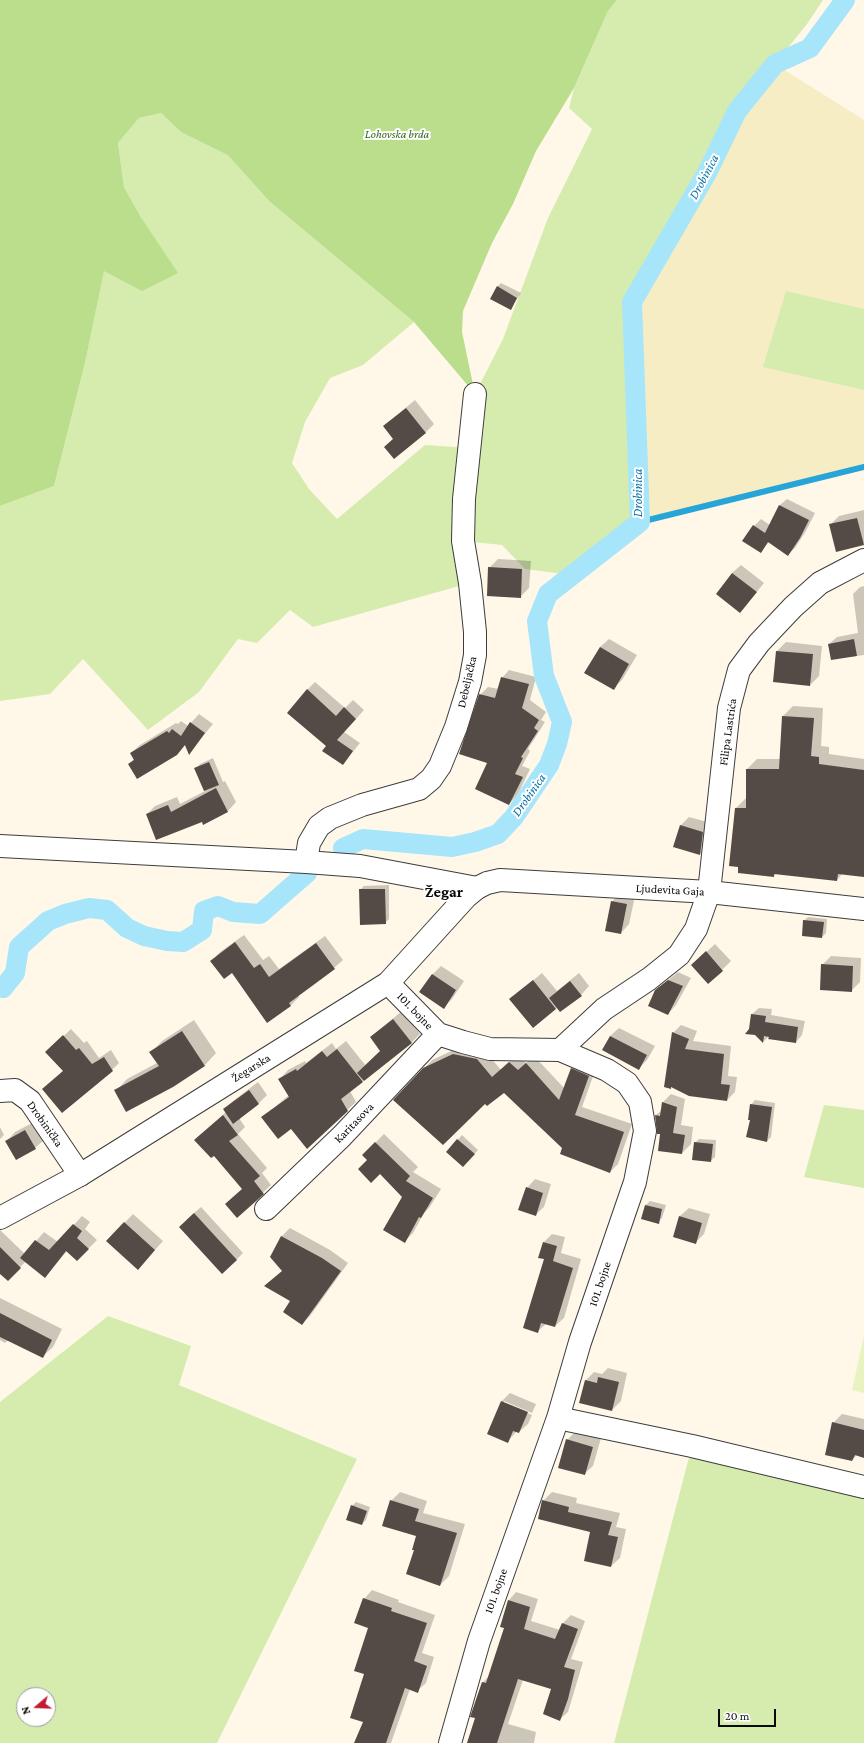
<!DOCTYPE html>
<meta charset="utf-8">
<style>
body{margin:0}
#map{position:relative;width:864px;height:1743px;overflow:hidden;background:#fff8e8;font-family:"Crimson Pro",serif}
canvas{display:block}
.north{position:absolute;left:16px;top:1687px;width:40px;height:40px;box-sizing:border-box;background:#fff;border:1px solid #9d9d9d;border-radius:50%;rotate:251deg;font-size:11px;font-weight:700;line-height:16px;text-align:center;color:#0a0a0a}
.north::after{content:'';display:block;margin:auto;width:14px;height:18px;background:#c41833;clip-path:polygon(50% 0,100% 100%,50% 72%,0 100%)}
.scale{position:absolute;left:718px;top:1709px;width:58px;height:18px;box-sizing:border-box;border:2px solid #0a0a0a;border-top:0;padding-left:5px;font-size:12px;line-height:14px;white-space:nowrap;color:#0a0a0a;-webkit-text-stroke:3px #fff;paint-order:stroke}
</style>
<div id="map">
<canvas width="864" height="1743"></canvas>
<div class="north">N</div>
<div class="scale">20 m</div>
</div>
<script>
const g = document.querySelector('canvas').getContext('2d');
g.lineJoin = 'round';
function fillPath(path, color) {
  g.fillStyle = color;
  g.fill(path, 'evenodd');
}
function poly(rows) {
  const path = new Path2D();
  for (const r of rows) {
    path.moveTo(r[0], r[1]);
    for (let i = 2; i < r.length; i += 2) path.lineTo(r[i], r[i + 1]);
  }
  return path;
}
function trace(path, color, width, dash) {
  g.strokeStyle = color;
  g.lineWidth = width;
  g.lineCap = dash ? 'butt' : 'round';
  g.setLineDash(dash || []);
  g.stroke(path);
}
function label(font, color, halo, rows, align = 'center') {
  g.font = font + ' "Crimson Pro",serif';
  g.lineWidth = 4;
  g.setLineDash([]);
  g.textBaseline = 'middle';
  g.strokeStyle = halo;
  g.fillStyle = color;
  for (const [text, x, y, turn = 0] of rows) {
    g.save();
    g.translate(x, y);
    g.rotate((+turn || 0) * Math.PI / 180);
    g.textAlign = isNaN(turn) ? turn : align;
    if (halo) g.strokeText(text, 0, 0);
    g.fillText(text, 0, 0);
    g.restore();
  }
}
fillPath(poly([
 [775,64,864,120,864,467,640,522,632,302,708,171,737,111]
]), '#f7edc5');
fillPath(poly([
 [617,0,823,0,807,24,737,111,708,171,632,301,640,522,571,575,525,569,502,545,464,541,470,583,313,627,290,610,257,643,238,639,199,692,148,730,83,659,50,694,0,701,0,506,54,486,85,363,104,270,142,290,142,219,124,187,118,143,139,118,161,113,181,132,228,154,269,201,414,322,363,365,330,378,305,422,292,463,309,489,337,519,425,445,469,448,475,394,503,339,548,218,592,129,569,108,574,88,608,11],
 [786,291,864,309,864,390,763,367],
 [824,1105,864,1110,864,1188,804,1177],
 [108,1316,191,1346,179,1385,357,1459,217,1743,0,1743,0,1402],
 [24,1695,48,1695,48,1719,24,1719],
 [692,1446,864,1487,864,1743,614,1743]
]), '#d5ecae');
fillPath(poly([
 [0,0,617,0,608,11,574,88,536,151,513,204,492,243,463,311,462,332,475,394,414,322,269,201,228,155,181,132,161,113,139,118,118,143,124,187,142,219,178,273,142,291,104,271,85,363,54,486,0,506]
]), '#bade8c');
fillPath(poly([
 [864,1336,864,1393,852,1390]
]), '#e7f3c1');
fillPath(poly([
 [501,283,521,293,510,309,497,287],
 [415,400,434,424,425,433,385,447,394,438,384,426],
 [787,499,815,513,806,531,795,548,788,554,769,542,760,552,754,526,761,519,770,525,780,505],
 [864,510,864,544,830,525,839,516],
 [498,559,531,561,529,588,520,597,489,568],
 [741,565,764,583,740,612,732,573],
 [864,586,864,655,832,659,829,644,837,637,858,633,853,594,860,587],
 [609,639,637,655,622,680,613,689,586,672,600,647],
 [786,642,822,646,819,676,810,685,777,651],
 [509,670,536,677,530,700,546,712,541,720,545,722,528,749,530,751,522,766,530,769,517,796,509,804,488,762,480,695,488,687,499,689,502,678],
 [315,682,345,708,353,700,364,710,344,732,360,743,343,764,327,746,307,690],
 [793,706,823,708,821,746,829,747,829,754,864,759,864,871,842,874,837,880,777,873,774,876,736,808,747,797,747,769,757,759,780,759,783,716],
 [199,714,213,724,189,753,185,746,188,741,177,754,129,764,134,759,131,753,140,745,176,723,178,724,181,721,188,726],
 [213,758,223,782,225,781,236,802,228,811,204,823,202,820,147,814,155,806,177,797,180,804,205,791,196,768,200,764],
 [689,817,711,823,709,845,700,854,675,847,681,825],
 [389,885,389,919,385,923,360,890,364,886],
 [620,893,635,896,629,924,621,933,612,902],
 [808,917,827,919,826,933,822,937,804,921],
 [244,935,263,960,269,956,279,969,325,936,343,960,334,968,298,995,299,997,291,1005,268,1021,232,971,212,961,220,952],
 [715,944,731,961,709,983,701,957],
 [831,956,861,958,860,982,851,991,822,965],
 [441,966,464,981,452,999,444,1007,421,992,433,974],
 [678,972,691,978,676,1005,668,1014,656,990],
 [542,973,557,991,579,973,589,986,581,995,555,1009,511,999],
 [759,1008,772,1009,771,1015,805,1021,802,1035,796,1042,770,1035,763,1042,750,1029,752,1014],
 [402,1011,420,1034,411,1043,350,1091,356,1102,307,1147,291,1128,263,1117,289,1095,280,1079,288,1070,305,1061,306,1063,332,1043,336,1049,346,1041,366,1066,381,1051,371,1037],
 [194,1020,216,1053,205,1065,172,1087,116,1091,127,1079,157,1063,151,1053,162,1041],
 [681,1025,697,1031,693,1041,731,1046,728,1076,737,1077,735,1092,727,1100,672,1086,670,1088,673,1033],
 [619,1028,655,1046,647,1060,639,1068,610,1036],
 [71,1029,84,1043,87,1041,99,1058,111,1050,119,1063,112,1070,43,1089,64,1070,47,1052],
 [462,1046,485,1051,501,1070,517,1054,526,1063,534,1056,565,1089,572,1069,580,1061,596,1068,582,1107,632,1124,618,1164,610,1172,563,1148,504,1091,424,1069,432,1060],
 [258,1082,267,1095,258,1104,239,1118,245,1127,238,1134,267,1168,262,1173,271,1185,237,1217,243,1189,214,1154,195,1140,226,1112,224,1109,233,1101],
 [671,1094,685,1099,681,1125,693,1127,691,1144,682,1153,662,1134,656,1115,662,1110,663,1102],
 [755,1100,775,1103,771,1137,767,1141,751,1119,751,1105],
 [34,1122,44,1140,35,1148,7,1141,15,1132],
 [0,1127,4,1135,0,1139],
 [384,1134,418,1167,413,1172,441,1189,429,1208,424,1213,413,1233,405,1241,404,1196,363,1155],
 [462,1135,478,1150,467,1162,447,1152],
 [699,1139,716,1140,715,1157,710,1161,695,1143],
 [535,1179,551,1184,544,1207,535,1215,527,1188],
 [650,1201,666,1205,662,1218,658,1222,646,1205],
 [201,1207,243,1253,236,1260,186,1220],
 [689,1208,710,1214,704,1234,696,1242,675,1236,680,1216],
 [133,1214,163,1241,146,1260,107,1241],
 [82,1216,90,1222,85,1229,97,1240,86,1251,67,1251,45,1277,26,1261,8,1280,0,1272,0,1230,25,1254,44,1232,58,1242],
 [290,1228,330,1250,348,1263,310,1316,302,1324,292,1301,283,1270,272,1257,282,1236],
 [552,1234,565,1237,561,1253,581,1259,564,1318,555,1326,546,1324,538,1331,545,1259,544,1242],
 [0,1298,62,1329,53,1347,42,1357,8,1340,5,1343,0,1340],
 [608,1368,627,1373,621,1401,612,1410,585,1381,594,1372,602,1374],
 [510,1393,536,1404,532,1413,504,1401,504,1403,532,1415,528,1424,519,1432,517,1431,508,1441,502,1401],
 [842,1414,864,1419,864,1456,857,1455,852,1460,833,1423],
 [576,1431,601,1438,593,1466,584,1474,567,1440],
 [400,1492,427,1501,423,1513,465,1524,449,1576,440,1585,415,1550,417,1536,391,1501],
 [552,1492,577,1498,576,1503,620,1513,616,1527,626,1529,620,1558,611,1566,591,1531,543,1501],
 [356,1502,370,1507,366,1520,362,1524,352,1506],
 [372,1590,399,1600,398,1602,435,1615,422,1653,434,1657,426,1683,417,1691,410,1689,391,1743,355,1743,364,1722,369,1627,364,1599],
 [516,1592,538,1599,531,1621,560,1630,563,1623,571,1615,585,1621,571,1659,583,1662,568,1712,560,1719,553,1689,523,1680,508,1724,536,1732,534,1743,468,1743,476,1717,483,1682,489,1676,505,1627,509,1600]
]), '#0003');
trace(poly([
 [640,522,864,467]
]), '#28a5d8', 6);
trace(poly([
 [343,848,363,839,452,847,475,842,498,834,514,817,549,765,557,744,562,722,544,676,537,621,548,594,640,522,632,302,708,171,737,111,775,64,810,48,845,0],
 [0,987,3,988,15,973,19,947,48,921,65,914,89,908,107,910,127,928,144,936,167,941,183,942,202,930,204,911,218,906,233,912,260,914,307,873]
]), '#a7e5fb', 20);
fillPath(poly([
 [497,286,517,298,511,310,490,299],
 [406,408,426,433,394,459,384,447,393,439,383,426],
 [779,505,809,520,800,538,788,556,768,542,761,553,742,541,753,525,765,533],
 [857,518,864,545,836,552,829,524],
 [488,567,522,569,521,598,487,596],
 [732,573,757,592,740,613,716,594],
 [854,639,857,656,831,660,828,644],
 [600,647,629,664,614,690,584,673],
 [776,651,813,654,810,686,773,682],
 [501,677,529,684,522,708,539,720,534,728,538,731,521,757,523,758,515,774,523,777,509,805,475,789,487,763,459,754,479,694,495,698],
 [307,689,336,716,344,707,356,719,337,740,353,751,343,765,322,751,326,746,287,713],
 [782,716,814,718,811,756,819,757,819,764,864,770,864,877,838,874,837,881,774,874,774,877,738,873,738,867,729,866,735,808,746,808,746,769,779,769],
 [190,722,205,733,189,755,185,745,177,755,137,779,128,764,134,760,130,753,167,731,169,733,172,729,181,736],
 [209,762,219,785,204,791,194,768],
 [216,788,228,812,203,825,202,822,156,840,146,814,168,805,171,812],
 [680,825,703,832,700,855,673,847],
 [359,889,385,889,386,924,360,925],
 [611,901,627,904,621,934,605,931],
 [803,920,824,922,822,938,802,936],
 [235,942,254,968,260,964,269,977,316,943,335,969,289,1003,291,1006,267,1023,232,973,224,979,210,961],
 [706,951,723,971,708,984,691,965],
 [821,964,853,966,852,992,820,990],
 [432,974,456,990,444,1009,419,992],
 [533,980,556,1009,533,1028,509,999],
 [668,980,683,986,668,1015,648,1006,655,990],
 [570,981,582,996,560,1012,549,998],
 [751,1014,766,1016,765,1022,798,1027,796,1043,768,1039,769,1037,764,1036,763,1043,755,1035,745,1034,749,1029],
 [393,1019,412,1043,364,1081,357,1073,380,1051,370,1037],
 [182,1031,205,1066,173,1087,126,1112,114,1090,159,1066,149,1052],
 [672,1032,689,1039,685,1049,724,1054,721,1084,730,1085,727,1101,689,1096,671,1087,671,1089,664,1087],
 [63,1035,76,1050,79,1048,92,1064,104,1057,113,1071,62,1113,42,1089,63,1071,45,1052],
 [610,1036,647,1055,639,1070,602,1050],
 [337,1049,363,1082,341,1099,348,1111,307,1149,291,1129,278,1139,261,1117,289,1097,278,1079,296,1069,297,1071,322,1051,327,1057],
 [453,1054,477,1059,492,1077,509,1062,518,1070,526,1063,559,1100,571,1068,589,1076,575,1115,624,1132,610,1173,560,1154,562,1148,504,1093,487,1106,485,1104,443,1145,393,1100,423,1068],
 [249,1090,259,1104,233,1124,223,1109],
 [662,1102,677,1107,673,1133,685,1135,682,1154,658,1151,660,1134,657,1134,655,1115,660,1116],
 [750,1104,772,1107,767,1142,746,1137,750,1120,748,1120],
 [223,1115,238,1135,229,1141,260,1176,254,1181,264,1194,237,1218,225,1204,242,1189,214,1156,211,1158,194,1140],
 [25,1130,36,1149,16,1160,5,1141],
 [457,1139,475,1154,463,1167,446,1152],
 [375,1142,410,1176,406,1181,433,1198,421,1218,419,1217,405,1243,383,1230,402,1197,380,1174,371,1183,358,1169,367,1160,362,1155],
 [694,1142,713,1144,711,1162,692,1160],
 [526,1187,543,1193,536,1216,518,1210],
 [645,1205,662,1209,659,1224,641,1219],
 [194,1213,237,1260,222,1274,179,1227],
 [679,1216,702,1223,696,1244,673,1237],
 [124,1222,155,1250,138,1270,106,1241],
 [73,1224,82,1231,77,1238,89,1249,77,1261,66,1251,45,1278,20,1258,35,1240,49,1250],
 [281,1236,322,1258,341,1271,302,1325,283,1312,290,1301,264,1286,282,1271,270,1257],
 [543,1242,557,1246,553,1261,573,1268,555,1327,541,1323,538,1333,523,1328,544,1259,538,1258],
 [0,1247,21,1268,8,1281,0,1274],
 [0,1313,52,1340,43,1358,0,1337],
 [598,1377,619,1382,612,1411,579,1403,585,1380,597,1383],
 [501,1401,528,1412,519,1433,513,1431,508,1443,487,1434],
 [832,1422,864,1430,864,1458,855,1455,852,1461,825,1455],
 [566,1439,593,1447,585,1475,558,1468],
 [390,1500,419,1509,415,1521,457,1533,440,1586,406,1574,414,1550,412,1550,416,1536,382,1526],
 [542,1500,569,1507,568,1512,612,1522,608,1535,618,1537,611,1567,584,1561,590,1532,538,1519],
 [351,1505,367,1511,362,1525,346,1520],
 [363,1598,392,1608,391,1611,427,1623,414,1661,427,1666,418,1693,405,1688,386,1743,354,1743,363,1722,350,1718,364,1674,354,1671,368,1628,354,1623],
 [508,1600,530,1607,524,1629,555,1639,562,1623,578,1629,564,1667,575,1670,568,1699,560,1721,543,1714,551,1689,518,1679,497,1743,467,1743,475,1718,470,1717,482,1682,486,1683,504,1628,500,1627]
]), '#544a46');
const minor = poly([
 [0,846,306,862,360,866,477,888],
 [306,862,309,843,319,826,330,818,362,805,419,789,431,779,440,766,456,727,470,682,475,655,475,632,470,583,463,541,464,499,475,394],
 [388,983,438,1034,463,1042,490,1049,560,1050,607,1070,627,1083,640,1102,645,1131,635,1182,580,1342,558,1418,479,1641,450,1743],
 [560,1050,604,1009,649,979,679,955,696,929,709,892,729,708,739,670,759,643,793,607,820,583,864,560],
 [0,1091,15,1090,30,1101,80,1175],
 [266,1209,342,1136,438,1034],
 [558,1418,692,1446,864,1487]
]);
const tertiary = poly([
 [0,1218,80,1175,388,983,466,897,477,888,487,883,500,880,709,892,864,909]
]);
trace(minor, '#3d3d3d', 24);
trace(tertiary, '#3d3d3d', 24);
trace(minor, '#fff', 22);
trace(tertiary, '#fff', 22);
label('italic 12px', '#306617', '#fff', [
 ["Lohovska brda",397,134]
]);
label('12px', '#0a0a0a', '#fff', [
 ["Debeljačka",467,682,-77],
 ["Filipa Lastrića",728,732,-82],
 ["Ljudevita Gaja",670,890,3],
 ["101. bojne",415,1011,46],
 ["Žegarska",251,1068,-32],
 ["Karitasova",354,1123,-46],
 ["Drobinička",45,1124,55],
 ["101. bojne",600,1284,-71],
 ["101. bojne",496,1591,-70]
]);
label('italic 13px', '#0b72a5', '#fff', [
 ["Drobinica",704,177,-62],
 ["Drobinica",638,493,-90],
 ["Drobinica",529,795,-55]
]);
label('bold 16px', '#0a0a0a', '#fff', [
 ["Žegar",444,892]
]);
</script>
